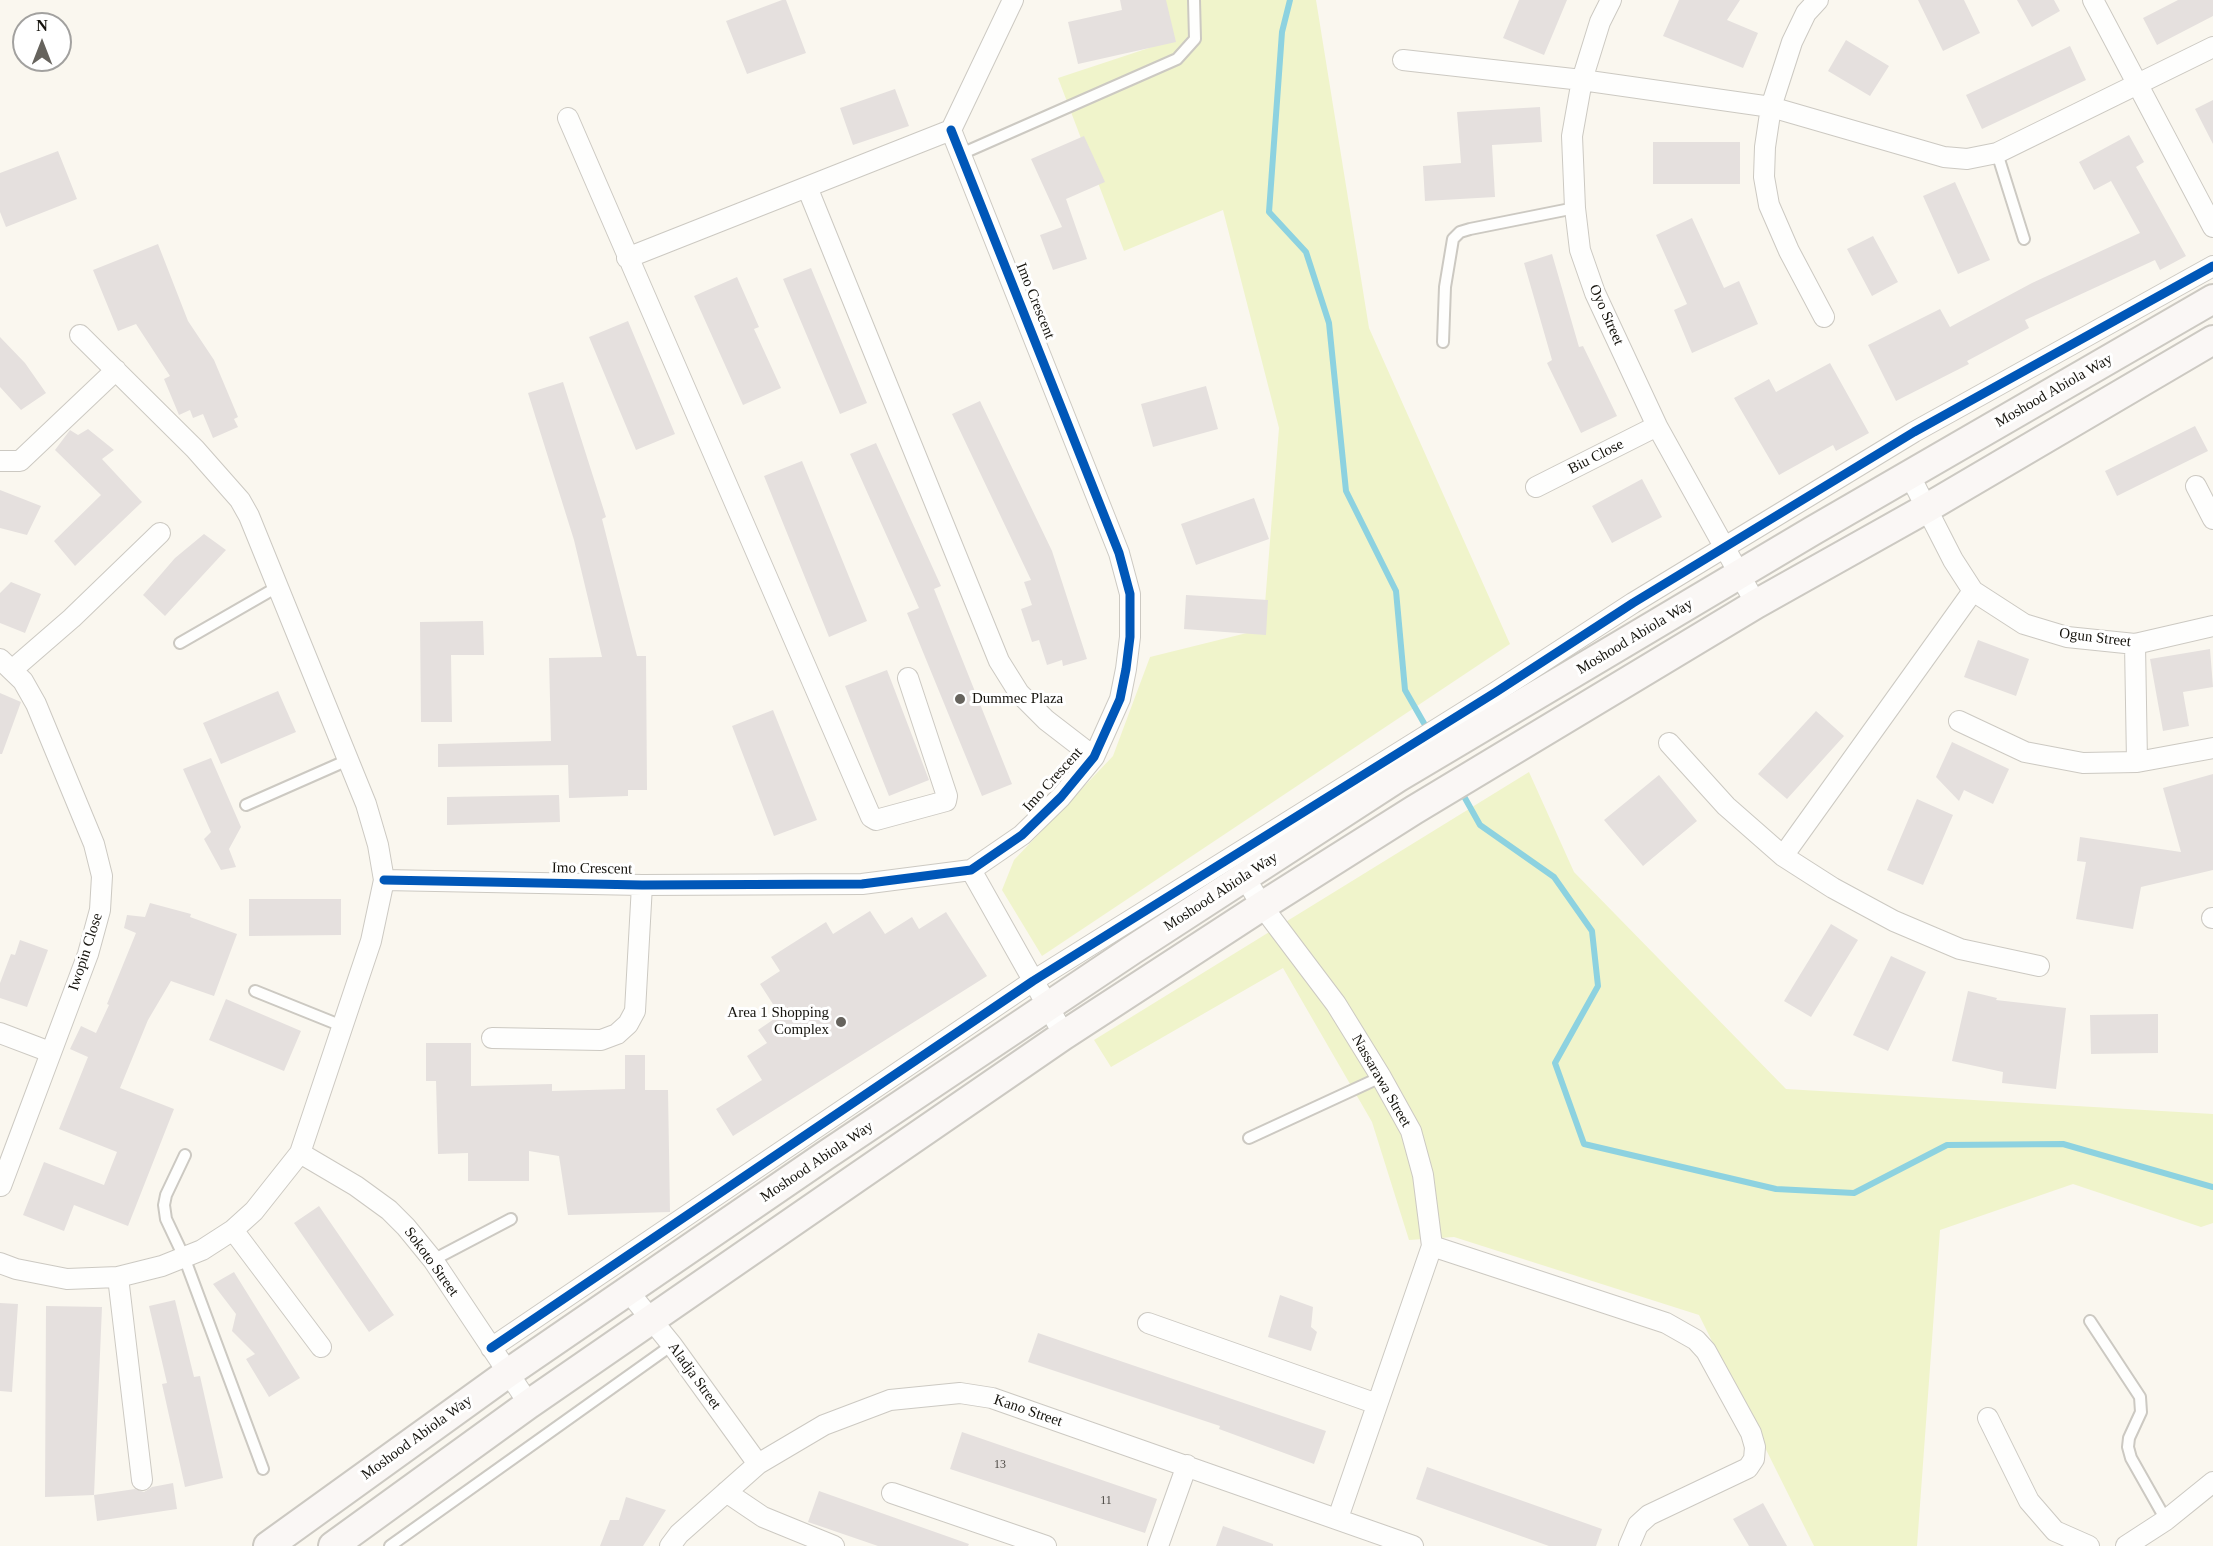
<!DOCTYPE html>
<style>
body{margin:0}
#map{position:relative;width:2213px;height:1546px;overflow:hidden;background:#faf7ef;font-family:Georgia,serif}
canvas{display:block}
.north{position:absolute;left:12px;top:12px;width:60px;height:60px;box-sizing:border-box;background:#fff;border:2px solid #a2a19f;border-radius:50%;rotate:0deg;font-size:16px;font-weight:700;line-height:24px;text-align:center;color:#16140e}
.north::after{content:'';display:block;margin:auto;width:21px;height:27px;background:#66635d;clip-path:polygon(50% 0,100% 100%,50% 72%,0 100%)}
</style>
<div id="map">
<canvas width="2213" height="1546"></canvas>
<div class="north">N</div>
</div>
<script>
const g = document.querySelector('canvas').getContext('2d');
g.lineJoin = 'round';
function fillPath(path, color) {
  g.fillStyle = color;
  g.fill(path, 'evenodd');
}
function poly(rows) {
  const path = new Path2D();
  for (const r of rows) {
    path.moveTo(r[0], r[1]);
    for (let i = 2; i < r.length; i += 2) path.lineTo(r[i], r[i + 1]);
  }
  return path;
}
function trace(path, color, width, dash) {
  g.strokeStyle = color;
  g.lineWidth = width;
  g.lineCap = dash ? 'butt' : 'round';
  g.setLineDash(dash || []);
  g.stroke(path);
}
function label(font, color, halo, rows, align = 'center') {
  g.font = font + ' Georgia,serif';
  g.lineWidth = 6;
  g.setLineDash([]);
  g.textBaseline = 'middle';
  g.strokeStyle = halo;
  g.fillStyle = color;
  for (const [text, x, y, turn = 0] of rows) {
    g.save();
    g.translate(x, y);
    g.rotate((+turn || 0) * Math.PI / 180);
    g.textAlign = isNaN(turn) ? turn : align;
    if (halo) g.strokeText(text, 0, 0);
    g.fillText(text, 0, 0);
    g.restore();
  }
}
fillPath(poly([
 [1159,0,1316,0,1369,328,1510,644,1042,956,1002,890,1014,860,1113,756,1150,657,1263,629,1279,428,1223,210,1124,251,1058,78,1170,41],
 [1529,772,1574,872,1786,1089,2213,1114,2213,1223,2201,1227,2073,1184,1940,1230,1917,1546,1814,1546,1699,1315,1454,1237,1409,1240,1372,1122,1283,968,1111,1067,1094,1040]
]), '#f0f4cb');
trace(poly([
 [1290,0,1282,32,1269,212,1306,252,1329,323,1346,491,1396,591,1405,690,1429,732],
 [1461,791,1480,825,1554,877,1592,931,1598,986,1555,1063,1584,1144,1776,1189,1854,1193,1947,1145,2063,1144,2213,1187]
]), '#8dd2e0', 6);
fillPath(poly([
 [782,0,786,0,806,53,747,74,726,21],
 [1120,0,1166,0,1176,42,1078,64,1068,22,1122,10],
 [1519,0,1567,0,1544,55,1503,38],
 [1679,0,1740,0,1727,20,1758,33,1743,68,1663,36],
 [1918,0,1964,0,1980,33,1943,51],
 [2017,0,2054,0,2060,11,2032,27],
 [2178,0,2213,0,2213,16,2157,45,2143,18],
 [1846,40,1889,66,1870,96,1828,71],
 [2070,46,2086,80,1982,129,1966,95],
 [895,89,909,126,853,145,840,108],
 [2213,100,2213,144,2195,109],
 [1540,107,1542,142,1492,145,1495,197,1425,201,1423,166,1461,163,1457,112],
 [2129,135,2144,162,2136,167,2186,256,2160,270,2155,260,2025,320,2029,328,1967,361,1969,364,1896,401,1868,345,1940,309,1950,327,2032,283,2140,233,2111,181,2094,190,2079,162],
 [1084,136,1105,182,1066,199,1087,259,1053,270,1040,235,1062,227,1031,159],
 [1653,142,1740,142,1740,184,1653,184],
 [58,151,77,199,6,227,0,212,0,173],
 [1955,182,1990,260,1958,274,1923,196],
 [1692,218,1724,288,1739,281,1758,324,1692,353,1674,310,1687,304,1656,235],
 [1873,236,1898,282,1872,296,1847,249],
 [158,244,188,321,214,360,238,417,234,419,238,427,213,438,203,414,193,418,190,410,179,415,164,379,170,376,136,324,118,331,93,270],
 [1552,254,1579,347,1583,346,1617,416,1581,433,1547,363,1552,360,1524,263],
 [811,268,867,403,840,414,783,279],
 [737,277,759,327,754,329,781,388,743,405,694,296],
 [628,321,675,434,636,450,589,337],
 [0,337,25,363,46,393,21,410,0,387],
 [1830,363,1869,433,1836,451,1833,445,1779,475,1734,398,1769,379,1776,392],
 [563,382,606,517,602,519,637,656,646,656,647,790,628,790,628,796,569,798,568,765,438,767,438,744,551,741,549,658,602,657,574,540,528,393],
 [1206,386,1218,429,1153,447,1141,404],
 [980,401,1052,551,1087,659,1063,666,1062,660,1047,665,1039,640,1032,642,1021,609,1032,605,1024,582,1031,580,952,414],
 [2195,426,2208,451,2117,496,2105,471],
 [88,429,114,450,102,459,142,502,75,566,54,541,101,495,55,450,70,430,78,435],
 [876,443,941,586,934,589,1012,784,982,796,907,613,919,608,850,454],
 [802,461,867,621,829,637,764,476],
 [1642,479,1662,517,1612,543,1592,506],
 [0,490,41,506,27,535,0,528],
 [1254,498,1269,539,1196,565,1181,524],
 [204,534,226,550,165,616,143,595,175,558],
 [11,582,41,594,25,633,0,623,0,593],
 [1186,595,1268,600,1266,635,1184,629],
 [483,621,484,655,451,655,452,722,421,722,420,622],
 [1978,640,2029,659,2016,696,1964,677],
 [2210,649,2213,687,2183,692,2189,726,2163,731,2150,659],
 [887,670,929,780,889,796,845,686],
 [278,691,296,732,221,764,203,723],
 [0,693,21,702,2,754,0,754],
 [773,710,817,820,774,836,732,726],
 [1816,711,1844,736,1787,799,1758,774],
 [1952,742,2009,769,1993,804,1964,790,1959,801,1936,777],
 [211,758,241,827,229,849,236,867,221,870,204,839,211,832,183,769],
 [2213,774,2213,870,2141,887,2133,929,2076,919,2086,862,2077,861,2080,837,2181,852,2163,788],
 [1659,775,1697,821,1643,866,1604,820],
 [559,795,560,822,447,825,447,797],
 [1917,799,1953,815,1923,885,1887,870],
 [249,899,341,899,341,935,249,936],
 [150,903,191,914,190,917,237,934,214,996,171,981,148,1020,120,1088,174,1109,128,1226,74,1205,64,1231,23,1215,44,1162,104,1185,117,1152,59,1129,88,1057,70,1049,81,1026,96,1033,109,1005,107,1004,136,933,124,928,127,915,145,917],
 [870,911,885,934,912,917,919,929,946,912,987,976,733,1136,716,1109,762,1080,747,1056,767,1043,758,1030,780,1015,760,984,780,971,771,957,826,922,833,934],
 [1831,924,1858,940,1811,1017,1784,1001],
 [20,940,48,950,27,1007,0,998,0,983,11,954,15,955],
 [1891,956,1926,972,1888,1051,1853,1035],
 [1968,991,1997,998,1996,1000,2066,1008,2056,1089,2002,1083,2003,1072,1952,1061],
 [226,999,301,1031,284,1071,209,1040],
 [2158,1014,2158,1053,2091,1054,2090,1015],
 [426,1043,471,1043,471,1086,552,1084,552,1091,625,1089,625,1055,645,1055,645,1090,668,1090,670,1212,568,1215,559,1156,529,1151,529,1181,468,1181,468,1153,438,1154,436,1081,426,1081],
 [319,1206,394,1315,369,1332,294,1223],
 [234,1272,300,1378,269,1397,246,1359,255,1354,232,1331,236,1314,213,1284],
 [1280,1295,1313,1307,1311,1327,1317,1332,1311,1351,1268,1337],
 [175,1300,194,1377,200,1376,223,1478,185,1487,162,1384,167,1383,149,1306],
 [0,1303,18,1304,12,1392,0,1391],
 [46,1306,102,1307,94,1495,45,1497],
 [1038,1333,1326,1431,1314,1464,1219,1429,1220,1426,1028,1362],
 [962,1432,1157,1499,1145,1533,950,1469],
 [1427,1467,1602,1529,1596,1546,1549,1546,1416,1499],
 [173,1483,177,1509,97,1521,94,1495,135,1489,144,1492,152,1487],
 [819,1491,969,1544,968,1546,878,1546,808,1522],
 [626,1497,666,1510,643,1546,600,1546,610,1520,619,1520],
 [1763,1503,1787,1546,1749,1546,1733,1519],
 [1223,1526,1273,1544,1273,1546,1216,1546]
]), '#e5e0de');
const lane = poly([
 [1997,153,2024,239],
 [961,154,1177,59,1195,39,1194,0],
 [1443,342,1445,287,1453,239,1460,232,1470,229,1575,208],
 [180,643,279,586],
 [246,805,348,760],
 [255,991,342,1026],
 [1249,1138,1381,1077],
 [185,1155,166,1195,164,1205,166,1219,184,1257,263,1469],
 [433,1260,511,1219],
 [2090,1321,2140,1397,2141,1412,2129,1438,2128,1447,2131,1458,2166,1520],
 [390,1546,672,1345]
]);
const street = poly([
 [1611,0,1600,22,1582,80,1572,136,1575,208,1580,250,1595,293,1657,426,1756,604],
 [1818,0,1806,13,1792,42,1771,107,1765,147,1764,177,1769,205,1789,251,1824,317],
 [2093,0,2213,227],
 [1403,60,1582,80,1771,107,1944,157,1967,159,1997,153,2213,47],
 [568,118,871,817,876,820,946,801,947,796,908,678],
 [807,187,999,661,1019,693,1046,720,1094,757],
 [627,258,951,130,1013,0],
 [0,461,20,461,116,370],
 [1910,476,1953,560,1973,591,2024,624,2067,637,2135,644,2213,626],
 [2196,486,2213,519],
 [1536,487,1657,426],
 [2135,644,2137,762],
 [0,659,23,681,36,704,94,844,102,876,100,910,88,954,1,1186],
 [12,670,72,618,160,533],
 [1959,721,2025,752,2083,763,2137,762,2213,748],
 [1669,743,1726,806,1783,856,1833,888,1894,921,1960,949,2039,966],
 [1783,856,1973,591],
 [971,870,1064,1035],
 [1244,876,1262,906,1336,1004,1381,1077,1411,1131,1423,1175,1432,1246,1338,1518],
 [384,880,642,885,862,884,971,870,1022,835,1061,797,1094,757,1120,699,1126,669,1130,637,1130,594,1119,553,951,130],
 [2212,918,2213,918],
 [0,1033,50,1052],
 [492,1038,601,1040,617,1034,628,1024,635,1011,642,885],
 [300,1153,356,1186,389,1210,406,1227,433,1260,529,1404],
 [233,1230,321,1347],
 [1432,1246,1666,1323,1696,1340,1706,1351,1751,1433,1755,1447,1754,1459,1748,1468,1649,1515,1638,1525,1629,1546],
 [0,1263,16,1269,67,1279,118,1277,162,1266,202,1250,233,1230,254,1211,300,1153,371,941,384,880,378,845,366,804,249,516,240,500,195,449,80,335],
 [118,1277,142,1480],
 [628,1291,672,1345,758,1464],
 [1148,1323,1377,1404],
 [491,1348,1033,981,1496,692,1633,603,1914,432,2213,266],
 [1988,1418,2029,1501,2055,1531,2089,1546],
 [726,1492,763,1517,834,1546],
 [892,1493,1046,1546],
 [670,1546,679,1534,758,1464,824,1425,890,1400,960,1393,992,1398,1413,1546],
 [1158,1546,1187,1465],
 [2126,1546,2166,1520,2213,1482]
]);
const secondary = poly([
 [268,1546,508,1373,826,1155,1132,950,1397,778,1814,530,2213,299],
 [333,1546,529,1404,859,1176,1064,1035,1262,906,1414,810,1756,604,1927,508,2213,340]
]);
trace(lane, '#ccc9c2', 14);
trace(street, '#ccc9c2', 22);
trace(secondary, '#ccc9c2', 32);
trace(lane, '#fefefd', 10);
trace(street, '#fefefd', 20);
trace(secondary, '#faf7f5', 28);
trace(poly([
 [384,880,642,885,862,884,971,870,1022,835,1061,797,1094,757,1120,699,1126,669,1130,637,1130,594,1119,553,951,130],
 [491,1348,1033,981,1496,692,1633,603,1914,432,2213,266]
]), '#0057b8', 9);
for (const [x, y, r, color] of [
 [960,699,6,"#66635d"],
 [841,1022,6,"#66635d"]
]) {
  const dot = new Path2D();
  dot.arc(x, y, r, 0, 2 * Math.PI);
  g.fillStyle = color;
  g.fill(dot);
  trace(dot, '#fff', 2);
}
label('12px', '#4c4944', null, [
 ["13",1000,1465],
 ["11",1106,1501]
]);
label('15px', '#16140e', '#fff', [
 ["Imo Crescent",1035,301,68],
 ["Oyo Street",1606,315,66],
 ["Moshood Abiola Way",2054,391,-30],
 ["Biu Close",1596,457,-27],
 ["Moshood Abiola Way",1635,637,-31],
 ["Ogun Street",2095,638,7],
 ["Imo Crescent",1053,780,-48],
 ["Imo Crescent",592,869,1],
 ["Moshood Abiola Way",1221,892,-33],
 ["Iwopin Close",86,952,-72],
 ["Nassarawa Street",1381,1081,60],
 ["Moshood Abiola Way",817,1162,-34],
 ["Sokoto Street",431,1262,54],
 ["Aladja Street",694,1376,54],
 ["Kano Street",1028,1411,19],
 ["Moshood Abiola Way",417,1438,-36]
]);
label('15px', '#16140e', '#fff', [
 ["Dummec Plaza",972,699],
 ["Area 1 Shopping",829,1013,"right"],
 ["Complex",829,1030,"right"]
], 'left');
</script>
